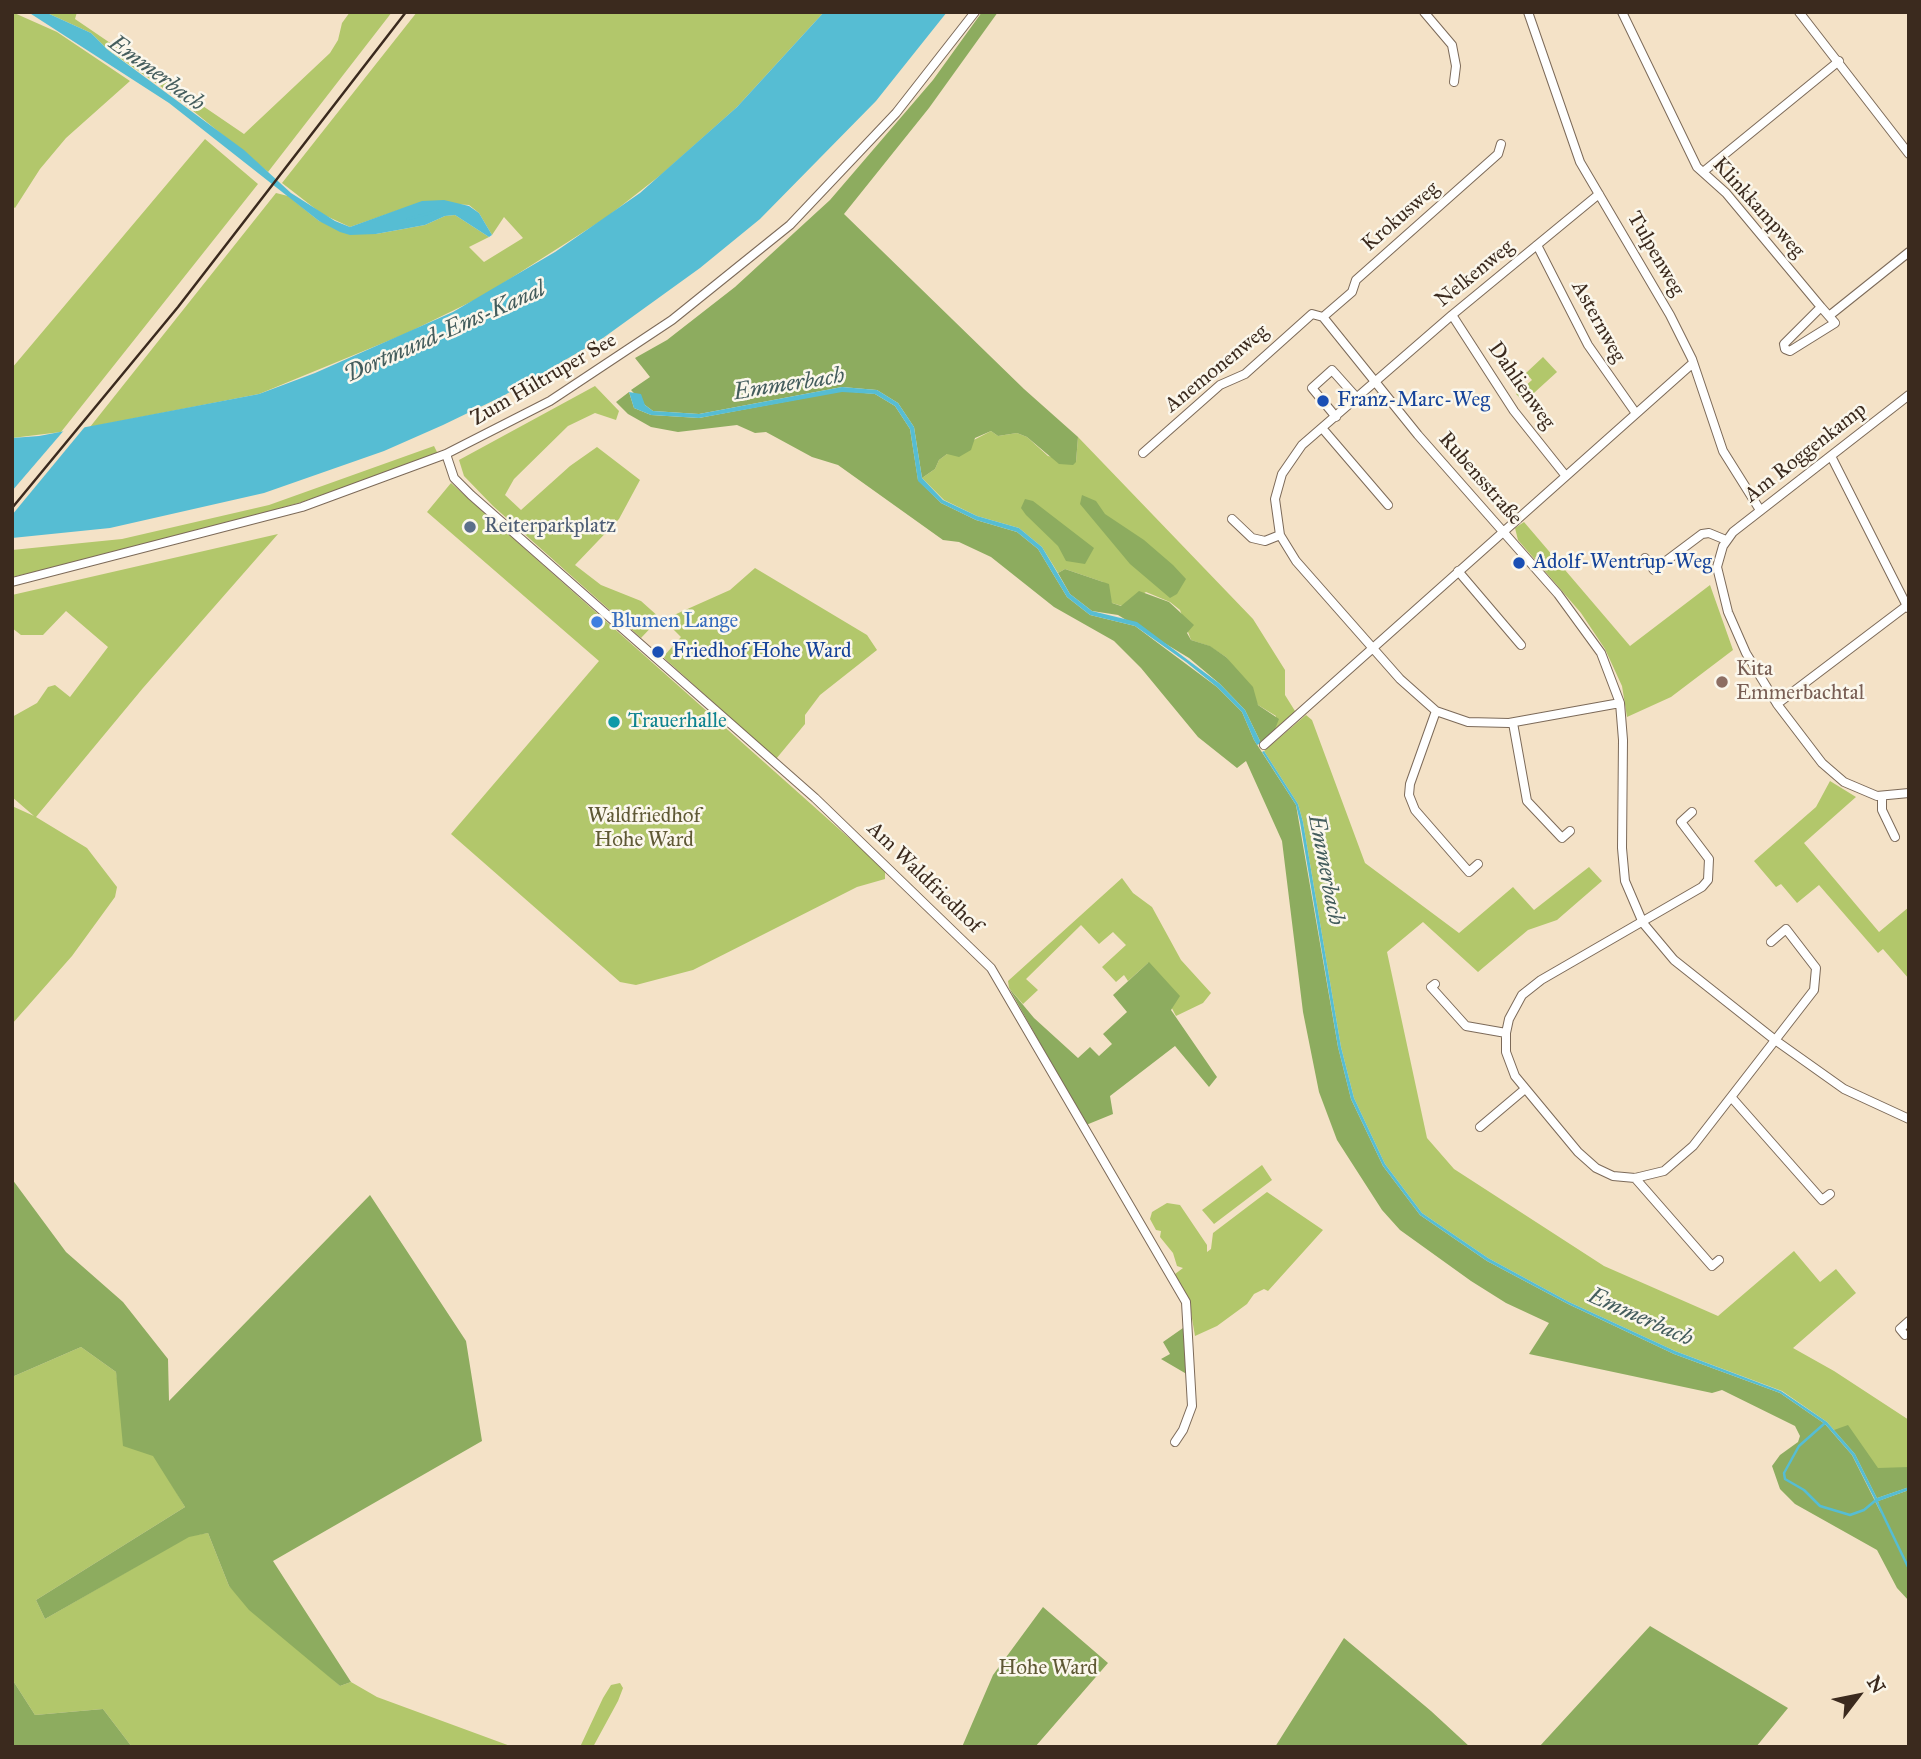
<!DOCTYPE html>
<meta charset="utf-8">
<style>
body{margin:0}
#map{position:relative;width:1921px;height:1759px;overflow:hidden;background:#f4e2c7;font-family:"IM FELL Great Primer",serif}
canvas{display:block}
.frame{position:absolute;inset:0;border:14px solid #3b2a1e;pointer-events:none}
.north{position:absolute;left:1823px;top:1661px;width:70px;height:70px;-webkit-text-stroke:5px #fbf7ec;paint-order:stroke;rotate:58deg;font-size:19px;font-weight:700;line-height:28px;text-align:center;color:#3b2a1e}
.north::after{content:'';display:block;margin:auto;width:24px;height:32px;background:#3b2a1e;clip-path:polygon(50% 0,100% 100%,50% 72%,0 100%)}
</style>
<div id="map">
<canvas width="1921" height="1759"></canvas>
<div class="frame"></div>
<div class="north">N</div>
</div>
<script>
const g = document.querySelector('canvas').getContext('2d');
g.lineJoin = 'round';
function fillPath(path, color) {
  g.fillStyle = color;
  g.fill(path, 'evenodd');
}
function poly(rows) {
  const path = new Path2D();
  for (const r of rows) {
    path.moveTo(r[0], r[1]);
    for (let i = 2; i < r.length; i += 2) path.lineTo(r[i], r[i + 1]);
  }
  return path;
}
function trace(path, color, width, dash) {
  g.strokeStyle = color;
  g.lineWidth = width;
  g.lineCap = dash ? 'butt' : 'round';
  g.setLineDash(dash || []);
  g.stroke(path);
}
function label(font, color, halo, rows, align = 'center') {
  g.font = font + ' "IM FELL Great Primer",serif';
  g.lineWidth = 5;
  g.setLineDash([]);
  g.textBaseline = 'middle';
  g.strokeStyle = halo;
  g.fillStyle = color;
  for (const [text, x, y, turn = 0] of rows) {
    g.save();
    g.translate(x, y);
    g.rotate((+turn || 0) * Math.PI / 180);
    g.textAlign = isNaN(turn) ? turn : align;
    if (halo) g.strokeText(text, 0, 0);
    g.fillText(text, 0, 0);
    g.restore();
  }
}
fillPath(poly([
 [12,12,57,32,130,81,66,138,40,169,15,208,12,206],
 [45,12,77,12,75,19,244,134,330,53,338,40,342,23,350,12,392,12,268,172,176,97,108,50,91,33],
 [417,12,824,12,737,107,662,174,607,217,483,296,405,334,259,394,90,427,276,193,288,196,319,221,376,234,425,225,445,216,455,215,489,237,469,247,484,262,523,238,504,217,492,235,479,213,469,205,422,202,350,227,322,214,282,183],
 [205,139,258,184,61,432,12,438,12,368],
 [1543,357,1557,372,1524,402,1516,394,1532,380,1526,373],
 [595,386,619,411,616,420,595,413,568,426,514,479,505,495,521,510,570,466,597,447,640,480,619,519,575,565,601,585,641,601,660,618,641,638,493,506,464,476,459,460],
 [991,431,998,436,1017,433,1027,437,1048,456,1076,462,1078,437,1253,619,1285,670,1285,695,1295,711,1292,716,1270,735,1276,716,1258,705,1226,657,1209,646,1191,640,1180,610,1170,602,1146,592,1122,606,1112,603,1103,582,1065,569,1058,573,1042,547,1019,528,977,516,944,500,922,478,935,469,939,460,947,454],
 [434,446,438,454,302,502,119,553,12,577,12,550,122,539,269,505],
 [451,483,885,870,885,879,857,887,693,970,636,985,620,982,451,834,599,661,427,512],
 [1524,522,1630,646,1710,585,1733,650,1671,697,1627,717,1622,686,1605,649,1581,613,1518,540,1515,528],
 [278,534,143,688,36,817,87,848,117,887,115,897,72,956,12,1024,12,806,34,816,12,797,12,717,37,703,48,687,55,685,70,697,108,647,66,611,43,635,21,635,12,628,12,595],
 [755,568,867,635,877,650,820,695,805,715,805,724,776,759,663,657,681,637,667,623,674,615,730,590],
 [1306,715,1312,720,1365,863,1459,933,1513,887,1534,910,1589,867,1602,881,1557,920,1528,930,1478,972,1423,922,1387,952,1427,1138,1454,1169,1604,1266,1718,1316,1794,1251,1820,1282,1836,1269,1856,1293,1793,1348,1834,1371,1909,1420,1909,1487,1877,1498,1855,1454,1827,1422,1782,1391,1675,1351,1569,1302,1488,1258,1422,1213,1385,1164,1354,1098,1341,1047,1303,822,1298,804,1264,751],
 [1830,781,1856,797,1804,843,1879,932,1909,907,1909,979,1883,949,1878,953,1819,885,1797,903,1781,884,1776,887,1754,861,1816,807],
 [1122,878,1133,893,1152,907,1181,960,1211,993,1203,1003,1176,1016,1148,963,1128,981,1124,975,1116,982,1102,967,1126,945,1113,932,1099,944,1081,925,1026,979,1038,990,1023,1004,1009,988,1008,981],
 [1262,1165,1272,1180,1214,1224,1202,1210],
 [1267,1192,1323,1230,1268,1291,1264,1289,1254,1294,1247,1304,1217,1326,1195,1336,1189,1301,1175,1274,1183,1268,1177,1266,1173,1253,1160,1237,1161,1231,1156,1230,1150,1219,1152,1212,1167,1203,1180,1205,1207,1245,1207,1252,1211,1249,1213,1233],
 [81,1347,116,1372,120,1397,185,1507,36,1600,45,1619,189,1536,208,1533,229,1586,340,1686,351,1682,377,1697,513,1747,132,1747,103,1709,35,1715,12,1679,12,1377],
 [620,1683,623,1688,618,1701,593,1747,580,1747,603,1698,611,1685]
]), '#b2c76b');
fillPath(poly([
 [982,12,998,12,929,108,844,214,1024,389,1078,437,1076,462,1073,465,1059,464,1027,437,1017,433,998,436,991,431,975,438,971,450,959,457,947,454,939,460,935,469,922,478,914,427,898,403,877,390,842,387,699,414,653,411,645,405,631,390,650,377,635,358,667,340,735,287,830,200,933,80],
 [842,391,875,394,895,406,910,429,918,480,941,503,976,520,1017,532,1038,549,1067,597,1090,615,1135,626,1217,687,1242,712,1254,740,1296,805,1338,1047,1351,1099,1383,1166,1420,1215,1487,1261,1568,1304,1674,1354,1780,1393,1825,1424,1852,1455,1881,1513,1878,1501,1909,1490,1909,1601,1897,1588,1877,1550,1795,1504,1780,1489,1772,1466,1780,1455,1798,1442,1800,1436,1795,1426,1722,1390,1712,1393,1529,1354,1549,1323,1506,1303,1471,1281,1400,1230,1382,1210,1337,1140,1319,1092,1303,1012,1282,841,1246,761,1237,768,1198,737,1141,668,1114,641,1054,607,991,557,959,542,943,540,838,465,812,457,766,432,755,433,737,425,678,432,651,427,628,414,616,402,629,392,634,408,651,415,699,418],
 [1082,495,1096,501,1105,514,1144,540,1173,565,1186,579,1177,594,1170,598,1130,564,1080,504],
 [1025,499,1033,501,1094,548,1085,564,1066,561,1058,546,1026,515,1021,508],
 [1065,569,1109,584,1112,603,1121,606,1139,591,1169,602,1194,625,1187,633,1191,640,1210,646,1226,657,1253,687,1258,705,1279,719,1275,729,1261,743,1245,710,1220,684,1189,658,1118,615,1092,611,1070,594,1058,573],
 [1149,962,1180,996,1171,1010,1217,1077,1209,1087,1175,1046,1110,1096,1113,1114,1086,1125,1009,988,1034,1018,1078,1058,1090,1047,1099,1056,1112,1044,1103,1034,1127,1012,1113,995],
 [12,1179,66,1252,123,1302,168,1359,169,1401,370,1195,466,1341,482,1441,273,1561,351,1682,340,1686,249,1610,229,1586,208,1533,189,1537,45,1619,36,1600,185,1507,153,1456,123,1446,116,1372,81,1347,12,1377],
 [1183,1328,1188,1337,1190,1376,1161,1359,1170,1354,1163,1342],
 [1848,1425,1878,1468,1909,1467,1909,1487,1877,1498,1855,1454,1834,1430],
 [1043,1607,1108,1663,1035,1747,962,1747,993,1675],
 [1650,1626,1788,1708,1756,1747,1539,1747],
 [1344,1638,1431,1711,1470,1747,1275,1747],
 [12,1679,35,1715,103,1709,132,1747,12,1747]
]), '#8dac5f');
fillPath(poly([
 [28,12,45,12,91,33,108,50,244,150,291,193,335,221,350,227,422,201,444,200,469,206,479,213,492,235,489,237,455,215,445,216,425,225,376,234,350,235,340,232,319,221,169,103],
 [824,12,947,12,876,101,760,219,700,268,603,338,503,396,443,425,384,451,264,493,110,528,12,538,12,438,39,436,259,394,315,373,453,312,555,252,640,193,737,107],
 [842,387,877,390,898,403,914,427,922,478,943,500,977,516,1019,528,1042,547,1070,594,1092,611,1137,622,1220,684,1245,710,1261,743,1257,745,1254,740,1242,712,1217,687,1186,662,1135,626,1090,615,1067,597,1038,549,1017,532,976,520,941,503,918,481,910,429,895,406,875,394,842,392,699,418,651,415,634,408,629,392,641,394,645,405,653,411,699,414],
 [1264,751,1298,804,1303,822,1341,1047,1354,1098,1385,1164,1422,1213,1488,1258,1569,1302,1675,1351,1781,1391,1827,1422,1855,1454,1877,1498,1909,1487,1909,1490,1876,1502,1852,1455,1825,1424,1780,1393,1674,1354,1568,1304,1487,1261,1420,1215,1383,1166,1351,1099,1338,1047,1300,822,1296,805,1262,752]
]), '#56bdd3');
fillPath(poly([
 [88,423,12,515,12,491,66,428]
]), '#f4e2c7');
trace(poly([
 [408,219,438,211],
 [1825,1423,1799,1446,1784,1473,1785,1479,1804,1490,1820,1506,1850,1515,1864,1510,1876,1500],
 [1876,1500,1909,1569]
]), '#56bdd3', 2.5);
const minor = poly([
 [1424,12,1452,45,1456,66,1454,82],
 [1528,12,1580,162,1670,315,1692,359,1723,451,1760,510],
 [1622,12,1697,167,1726,193,1821,307],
 [1799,12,1909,154],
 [1703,172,1839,61],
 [1599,194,1452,315,1302,445,1282,474,1275,499,1280,535,1296,561,1400,679,1436,711,1468,722,1509,723,1620,703],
 [1537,245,1588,345,1635,412],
 [1821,307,1835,323,1790,351,1785,349,1784,344,1821,307],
 [1452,315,1514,411,1565,475],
 [1829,316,1909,252],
 [1323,317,1352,292,1356,280,1498,154,1501,144],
 [1909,395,1733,532,1723,546,1717,567,1728,612,1746,653,1777,704,1822,763,1844,782,1877,796,1909,793],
 [1336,417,1312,388,1332,370,1357,398],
 [1322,428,1388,505],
 [1143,453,1220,385,1245,374,1312,314,1323,317,1418,435,1558,594,1601,653,1620,703,1623,740,1622,848,1625,881,1643,923,1674,960,1775,1040,1844,1089,1909,1119],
 [446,454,454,478,471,495,815,798,991,968,1186,1302,1192,1406,1183,1430,1175,1442],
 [1831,456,1908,608],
 [1232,519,1252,538,1265,541,1280,535],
 [1645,558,1654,570,1702,534,1709,533,1726,540],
 [1458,571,1521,645],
 [12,582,302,507,446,454,550,401,672,320,790,225,896,113,975,12],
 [1777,704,1909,604],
 [1436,711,1410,784,1409,795,1415,810,1469,872,1478,864],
 [1513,723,1527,801,1562,838,1570,831],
 [1264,745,1693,363],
 [1882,797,1882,810,1895,837],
 [1692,812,1681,822,1709,859,1708,880,1702,887,1541,980,1522,995,1509,1019,1506,1033,1506,1052,1515,1076,1578,1152,1596,1168,1613,1176,1635,1178,1664,1171,1693,1146,1814,990,1816,968,1786,929,1771,942],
 [1435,984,1431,987,1466,1026,1506,1033],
 [1732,1098,1822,1200,1830,1194],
 [1480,1127,1525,1089],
 [1635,1178,1712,1266,1719,1260],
 [1905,1335,1900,1329,1909,1321]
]);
trace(minor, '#7c6a59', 10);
trace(minor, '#fff', 8);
trace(poly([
 [12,508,178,307,406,12]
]), '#3b2a1e', 2.5);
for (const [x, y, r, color] of [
 [1323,401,7,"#1a4fb4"],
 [470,527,7,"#5c6f8a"],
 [1519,563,7,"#1a4fb4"],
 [597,622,7,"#3f7fe0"],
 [658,652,7,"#1a4fb4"],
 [1722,682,7,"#8d6e63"],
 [614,722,7,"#0f9aa8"]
]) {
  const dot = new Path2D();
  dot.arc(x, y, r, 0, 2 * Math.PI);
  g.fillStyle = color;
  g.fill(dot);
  trace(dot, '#fbf7ec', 2.5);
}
label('21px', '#3b2a1e', '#fbf7ec', [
 ["Klinkkampweg",1758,208,48],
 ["Krokusweg",1401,217,-41],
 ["Tulpenweg",1655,254,60],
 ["Nelkenweg",1475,274,-39],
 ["Asternweg",1598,322,61],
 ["Anemonenweg",1217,369,-39],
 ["Zum Hiltruper See",544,380,-30],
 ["Dahlienweg",1521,386,55],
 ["Am Roggenkamp",1806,453,-38],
 ["Rubensstraße",1480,479,49],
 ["Am Waldfriedhof",924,878,44]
]);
label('21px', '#164399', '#fbf7ec', [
 ["Franz-Marc-Weg",1337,401],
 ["Adolf-Wentrup-Weg",1533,563],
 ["Friedhof Hohe Ward",672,652]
], 'left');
label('21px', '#4e5e75', '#fbf7ec', [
 ["Reiterparkplatz",484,527]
], 'left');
label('21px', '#366cbe', '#fbf7ec', [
 ["Blumen Lange",611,622]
], 'left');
label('21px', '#785e54', '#fbf7ec', [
 ["Kita",1736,670],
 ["Emmerbachtal",1736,694]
], 'left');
label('21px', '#0d838f', '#fbf7ec', [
 ["Trauerhalle",628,722]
], 'left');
label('21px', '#5f5935', '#fbf7ec', [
 ["Waldfriedhof",644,817],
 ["Hohe Ward",644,841],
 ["Hohe Ward",1048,1669]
]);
label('italic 23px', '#445d5d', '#fbf7ec', [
 ["Emmerbach",156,74,36],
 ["Dortmund-Ems-Kanal",445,333,-24],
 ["Emmerbach",789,385,-9],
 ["Emmerbach",1325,870,79],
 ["Emmerbach",1640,1318,24]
]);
</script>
